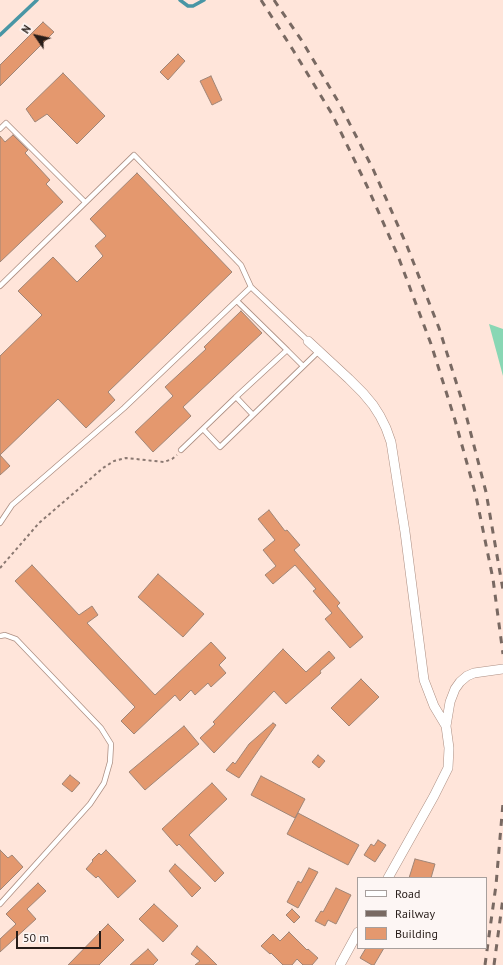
<!DOCTYPE html>
<style>
body{margin:0}
#map{position:relative;width:503px;height:965px;overflow:hidden;background:#ffe5da;font-family:"PT Sans",sans-serif}
canvas{display:block}
.legend{position:absolute;left:357px;top:877px;width:130px;height:72px;box-sizing:border-box;background:#fdf6f4;border:1px solid #a79f9c;margin:0;padding:5px 7px;list-style:none;font-size:12px;color:#271c18}
.legend li{display:flex;align-items:center;gap:8px;height:20px}
.legend b{width:20px;border:1px solid #a79f9c}
.north{position:absolute;left:16px;top:16px;width:40px;height:40px;-webkit-text-stroke:3px #fdf6f4;paint-order:stroke;rotate:304deg;font-size:11px;font-weight:700;line-height:16px;text-align:center;color:#271c18}
.north::after{content:'';display:block;margin:auto;width:14px;height:18px;background:#271c18;clip-path:polygon(50% 0,100% 100%,50% 72%,0 100%)}
.scale{position:absolute;left:16px;top:931px;width:85px;height:18px;box-sizing:border-box;border:2px solid #271c18;border-top:0;padding-left:5px;font-size:12px;line-height:14px;white-space:nowrap;color:#271c18;-webkit-text-stroke:3px #fdf6f4;paint-order:stroke}
</style>
<div id="map">
<canvas width="503" height="965"></canvas>
<ul class="legend">
<li><b style="height:5px;background:#fff"></b>Road</li>
<li><b style="height:5px;background:#796962"></b>Railway</li>
<li><b style="height:11px;background:#e4986e"></b>Building</li>
</ul>
<div class="north">N</div>
<div class="scale">50 m</div>
</div>
<script>
const g = document.querySelector('canvas').getContext('2d');
g.lineJoin = 'round';
function fillPath(path, color) {
  g.fillStyle = color;
  g.fill(path, 'evenodd');
}
function poly(rows) {
  const path = new Path2D();
  for (const r of rows) {
    path.moveTo(r[0], r[1]);
    for (let i = 2; i < r.length; i += 2) path.lineTo(r[i], r[i + 1]);
  }
  return path;
}
function trace(path, color, width, dash) {
  g.strokeStyle = color;
  g.lineWidth = width;
  g.lineCap = dash ? 'butt' : 'round';
  g.setLineDash(dash || []);
  g.stroke(path);
}
fillPath(poly([
 [489,324,503,329,503,376]
]), '#89d7b4');
trace(poly([
 [180,0,188,6,193,6,204,0],
 [0,35,37,0]
]), '#4996a5', 3.5);
const building = poly([
 [43,22,54,32,0,86,0,65,43,22],
 [178,54,185,61,168,80,160,72,178,54],
 [63,73,105,116,77,144,47,114,35,122,26,109,63,73],
 [211,76,222,100,212,105,200,81,211,76],
 [13,135,28,150,25,153,50,180,46,184,63,202,0,262,0,136,5,142,13,135],
 [137,173,232,272,108,392,115,400,86,428,58,399,0,455,10,466,0,475,0,356,42,315,18,291,53,257,77,282,103,256,95,246,106,236,90,219,137,173],
 [241,311,262,333,183,407,191,416,153,452,135,432,173,396,165,387,206,349,204,347,241,311],
 [269,510,285,531,287,530,300,545,294,550,340,603,337,606,363,637,350,648,325,619,332,613,313,591,316,589,295,565,273,584,265,575,276,566,263,550,275,540,258,519,269,510],
 [32,565,79,615,92,606,98,615,87,623,155,695,211,642,226,658,219,665,226,673,211,687,208,683,195,695,191,690,180,701,175,695,134,734,121,721,135,707,15,581,32,565],
 [158,574,204,614,183,637,138,597,158,574],
 [283,649,306,672,329,651,335,658,320,671,321,673,286,704,274,691,214,753,200,738,215,724,213,722,283,649],
 [361,679,379,697,349,726,331,708,361,679],
 [273,723,276,725,239,778,226,770,233,762,235,764,249,744,273,723],
 [184,726,199,744,145,790,129,772,184,726],
 [318,755,325,761,319,768,312,762,318,755],
 [70,775,80,783,72,792,62,784,70,775],
 [261,776,305,799,295,818,251,795,261,776],
 [212,783,227,799,189,835,224,873,215,882,179,844,177,846,162,829,212,783],
 [298,813,359,845,348,865,287,834,298,813],
 [378,840,386,845,375,862,364,855,371,844,374,846,378,840],
 [0,850,8,858,12,855,23,867,0,890,0,850],
 [106,850,136,881,118,898,98,876,96,878,86,869,93,861,92,860,99,853,101,855,106,850],
 [415,859,435,864,431,878,409,878,415,859],
 [175,864,201,888,192,897,169,871,175,864],
 [309,868,318,872,298,908,287,902,298,881,301,883,309,868],
 [38,883,46,891,27,909,36,919,0,952,0,939,16,924,6,914,38,883],
 [336,888,351,895,336,924,328,920,325,926,315,921,321,911,323,912,336,888],
 [154,904,178,926,163,942,139,919,154,904],
 [292,909,300,917,294,923,286,915,292,909],
 [108,924,124,940,99,965,68,965,108,924],
 [289,932,307,950,308,949,318,958,312,965,303,965,297,959,292,965,283,965,271,953,270,954,261,946,273,934,280,941,289,932],
 [197,946,209,957,217,965,195,965,200,961,191,954,197,946],
 [366,948,384,948,374,965,372,965,360,958,366,948],
 [148,949,158,960,153,965,130,965,148,949]
]);
fillPath(building, '#e4986e');
trace(building, '#a08576', 1);
const lane = poly([
 [0,129,6,123,85,202],
 [0,286,134,155,241,265,251,287],
 [237,301,287,350],
 [236,397,287,350,303,366],
 [253,415,319,351],
 [181,450,236,397,253,415,220,447,203,429],
 [0,523,12,505,124,408,251,287,308,341],
 [0,636,5,635,16,639,101,728,111,744,110,762,104,783,90,804,0,904]
]);
const street = poly([
 [308,341,349,379,363,393,373,405,380,416,386,428,391,442,405,532,424,680,434,706,446,726,449,748,448,768,434,796,388,878],
 [446,726,450,702,455,689,460,682,467,676,474,673,503,669],
 [340,965,358,932]
]);
trace(lane, '#ad8f83', 6);
trace(street, '#ad8f83', 10);
trace(poly([
 [0,568,39,523,103,468,114,461,126,458,164,462,172,459,177,455]
]), '#8a7871', 2, [3, 3]);
trace(lane, '#fff', 4.5);
trace(street, '#fff', 9);
trace(poly([
 [261,0,293,50,332,114,367,186,398,256,431,344,455,420,476,496,493,579,503,654],
 [274,0,302,41,339,103,373,169,407,246,439,328,464,407,486,492,503,590],
 [485,965,496,885,503,803],
 [494,965,503,898]
]), '#796962', 3, [7, 7]);
</script>
